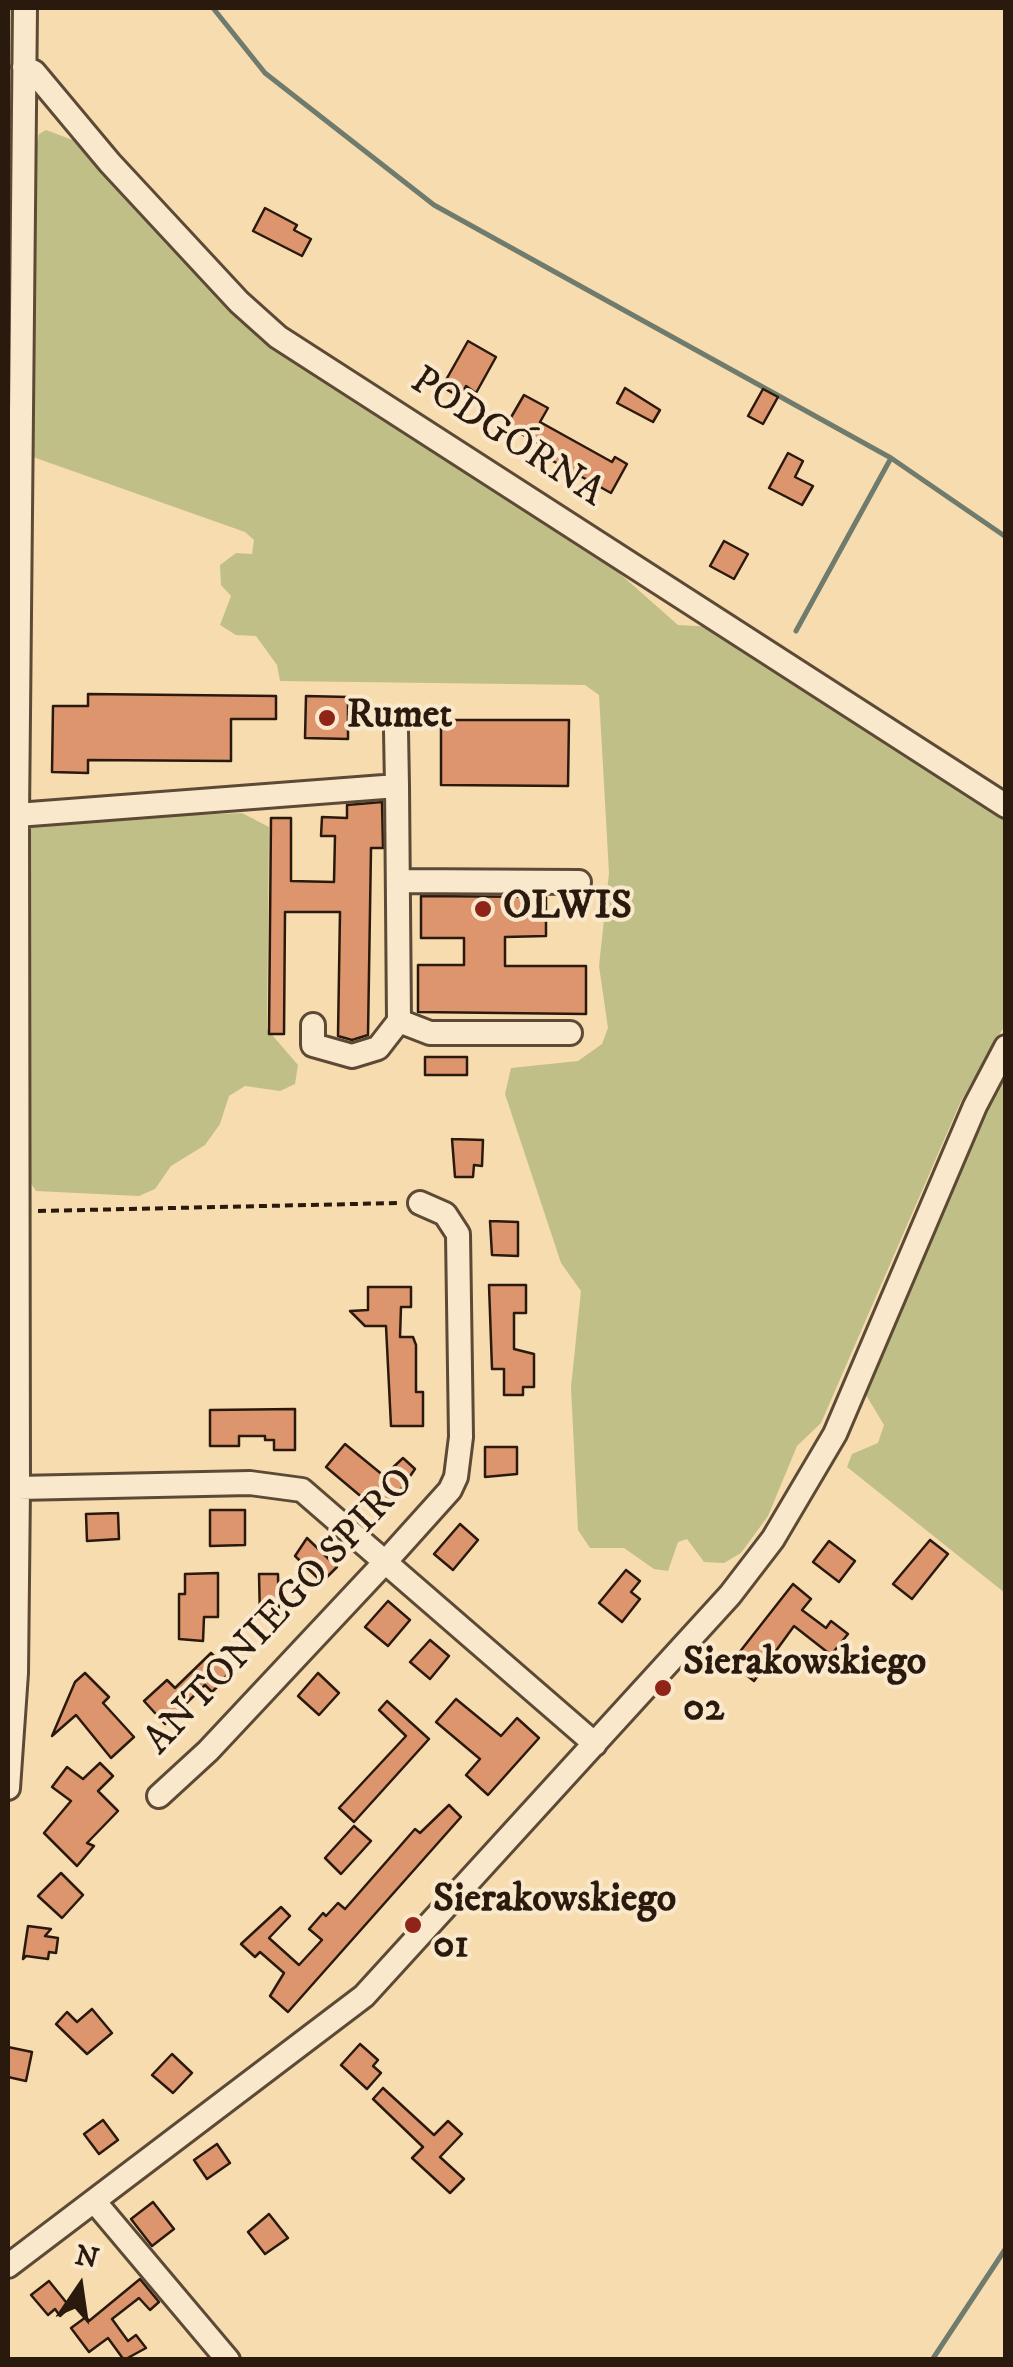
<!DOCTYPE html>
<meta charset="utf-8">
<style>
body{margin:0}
#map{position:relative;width:1013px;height:2367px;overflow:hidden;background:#f7dcb0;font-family:"IM FELL DW Pica",serif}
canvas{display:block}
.frame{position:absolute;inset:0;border:10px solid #2a1a0e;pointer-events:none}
.north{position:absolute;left:30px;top:2237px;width:100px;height:100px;-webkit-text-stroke:8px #fae8cc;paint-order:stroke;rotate:13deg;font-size:28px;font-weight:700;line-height:40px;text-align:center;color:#2a1a0e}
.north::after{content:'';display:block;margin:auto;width:35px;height:45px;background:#2a1a0e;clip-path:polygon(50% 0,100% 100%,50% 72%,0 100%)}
</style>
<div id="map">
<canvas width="1013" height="2367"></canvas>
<div class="frame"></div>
<div class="north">N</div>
</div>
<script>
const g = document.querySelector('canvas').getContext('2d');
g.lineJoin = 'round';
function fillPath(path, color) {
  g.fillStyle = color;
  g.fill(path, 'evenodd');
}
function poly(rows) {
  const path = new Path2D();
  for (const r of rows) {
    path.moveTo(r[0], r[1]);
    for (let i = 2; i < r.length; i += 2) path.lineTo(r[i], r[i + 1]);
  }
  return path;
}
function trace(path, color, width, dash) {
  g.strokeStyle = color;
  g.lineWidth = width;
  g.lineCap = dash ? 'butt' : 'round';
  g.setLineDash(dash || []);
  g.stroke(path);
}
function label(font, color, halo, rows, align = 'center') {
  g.font = font + ' "IM FELL DW Pica",serif';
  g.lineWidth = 8;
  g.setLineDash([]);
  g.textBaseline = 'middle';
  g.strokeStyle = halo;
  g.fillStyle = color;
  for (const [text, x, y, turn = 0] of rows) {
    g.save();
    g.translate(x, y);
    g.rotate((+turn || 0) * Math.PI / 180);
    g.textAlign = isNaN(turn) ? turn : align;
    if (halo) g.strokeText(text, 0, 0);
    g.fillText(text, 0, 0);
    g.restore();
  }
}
fillPath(poly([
 [8,8,18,8,12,76,14,352,8,370],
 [46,130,78,142,100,164,262,341,601,557,678,625,714,627,1005,818,1005,1025,961,1101,821,1423,797,1446,768,1516,741,1553,724,1563,704,1562,687,1539,678,1542,668,1571,654,1569,624,1548,590,1548,578,1530,571,1387,581,1291,561,1263,505,1094,511,1068,578,1061,602,1044,608,1028,599,966,609,873,599,695,585,685,280,681,277,665,256,636,236,635,220,625,231,596,221,585,220,565,236,553,252,554,254,540,245,532,33,457,34,155,39,134],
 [242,813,269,827,267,1029,298,1065,295,1084,280,1091,245,1086,229,1096,220,1124,205,1145,171,1166,155,1189,139,1196,36,1191,28,1179,27,840,31,826,46,821],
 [1005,1070,1005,1593,847,1467,852,1454,878,1443,884,1425,866,1395,864,1379]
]), '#c1bf88');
trace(poly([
 [213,8,265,73,434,205,891,458,1006,537],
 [796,631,891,458],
 [932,2360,1006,2248]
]), '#6f7b6c', 5);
const building = poly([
 [265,208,297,225,294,230,311,239,302,256,253,231,265,208],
 [468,341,496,357,476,393,466,386,460,397,442,387,468,341],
 [625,388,660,410,653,422,617,403,625,388],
 [763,389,778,397,763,424,748,416,763,389],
 [524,395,548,408,540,422,612,462,615,457,627,464,611,493,542,455,546,447,506,426,524,395],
 [788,453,803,461,795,477,813,486,802,505,769,488,788,453],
 [724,541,748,554,734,579,710,566,724,541],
 [88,694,276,696,276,719,231,719,231,761,88,760,88,773,52,772,53,706,88,706,88,694],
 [306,696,348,697,348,739,305,738,306,696],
 [441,720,569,720,568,786,441,785,441,720],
 [382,802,383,848,371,848,368,1035,352,1040,338,1036,340,912,285,912,284,1034,269,1034,271,818,291,818,291,881,334,882,335,836,321,836,322,817,347,818,347,805,382,802],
 [421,896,546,897,546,936,505,937,505,966,586,966,586,1014,418,1012,418,965,464,965,464,938,421,938,421,896],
 [425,1057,467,1057,467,1075,425,1075,425,1057],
 [452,1139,483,1140,482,1166,474,1165,473,1177,455,1177,452,1139],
 [490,1221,518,1222,518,1256,492,1255,490,1221],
 [489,1285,526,1285,526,1313,514,1313,514,1349,534,1354,534,1387,523,1387,523,1395,504,1395,504,1369,492,1369,489,1285],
 [368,1287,411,1287,411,1307,401,1307,400,1337,413,1337,416,1345,416,1392,423,1392,423,1426,391,1426,386,1326,365,1326,350,1311,368,1310,368,1287],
 [295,1409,295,1450,274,1450,274,1440,265,1440,265,1436,239,1436,239,1446,210,1446,210,1410,295,1409],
 [345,1444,384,1476,403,1458,415,1469,383,1515,326,1467,345,1444],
 [485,1447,517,1447,517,1474,485,1477,485,1447],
 [210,1510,245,1510,245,1545,210,1546,210,1510],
 [118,1513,119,1539,87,1541,86,1514,118,1513],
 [460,1524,478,1540,453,1570,434,1554,460,1524],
 [307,1538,337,1567,322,1582,295,1556,307,1538],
 [930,1540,948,1554,912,1599,893,1584,930,1540],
 [829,1541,855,1561,839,1582,813,1562,829,1541],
 [626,1570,640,1581,631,1592,640,1599,622,1622,599,1603,626,1570],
 [218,1573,218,1617,204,1617,203,1641,179,1639,179,1594,185,1594,185,1574,218,1573],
 [259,1574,278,1574,279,1618,260,1618,259,1574],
 [793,1584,811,1599,802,1610,826,1628,831,1621,848,1634,831,1655,794,1626,754,1681,731,1663,793,1584],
 [388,1601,410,1620,388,1646,365,1627,388,1601],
 [430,1640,449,1656,430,1679,410,1662,430,1640],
 [211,1653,229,1671,223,1681,212,1692,205,1685,165,1724,144,1701,167,1680,175,1688,211,1653],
 [85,1673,109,1697,103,1703,134,1737,111,1758,76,1715,52,1736,75,1682,85,1673],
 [318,1673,339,1693,319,1715,298,1696,318,1673],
 [456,1699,501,1736,517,1718,539,1738,488,1795,466,1775,480,1759,436,1722,456,1699],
 [387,1701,429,1739,354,1822,339,1808,406,1736,379,1710,387,1701],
 [100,1763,113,1776,98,1791,118,1811,87,1843,94,1846,77,1866,44,1833,71,1801,52,1787,67,1767,83,1779,100,1763],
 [449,1805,461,1817,288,2012,270,1996,284,1973,260,1952,255,1957,241,1944,281,1907,290,1916,269,1938,299,1965,322,1940,309,1929,323,1913,326,1916,338,1903,345,1909,415,1829,420,1833,449,1805],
 [354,1826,371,1841,341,1874,325,1858,354,1826],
 [61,1873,83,1895,62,1918,38,1896,61,1873],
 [28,1926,51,1929,45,1936,58,1938,56,1953,49,1952,48,1959,26,1956,23,1959,28,1926],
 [92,2009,112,2033,87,2054,56,2024,67,2012,77,2022,92,2009],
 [360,2044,378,2060,373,2066,381,2073,367,2089,341,2065,360,2044],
 [8,2047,32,2052,26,2081,8,2077,8,2047],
 [172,2054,192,2073,173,2093,152,2075,172,2054],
 [383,2088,434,2135,448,2121,462,2134,440,2157,464,2179,450,2193,412,2158,423,2147,373,2099,383,2088],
 [103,2120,118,2140,99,2154,84,2134,103,2120],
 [217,2144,230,2163,207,2179,194,2160,217,2144],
 [153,2202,174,2229,152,2246,131,2219,153,2202],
 [269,2214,288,2238,265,2254,248,2232,269,2214],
 [140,2279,159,2302,150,2310,139,2298,112,2319,128,2341,136,2335,146,2348,124,2360,108,2338,89,2352,71,2328,86,2317,89,2321,140,2279],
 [49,2281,70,2307,60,2316,55,2309,48,2315,31,2295,49,2281]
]);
fillPath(building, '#dc956d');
trace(building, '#2a1a0e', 2.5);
const minor = poly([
 [24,67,34,72,110,163,239,302,278,337,1006,806],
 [397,786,399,1021,430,1033,570,1033],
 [17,815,397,786,396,731],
 [398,881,579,882],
 [313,1025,313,1045,352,1056,378,1048,399,1021],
 [18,1488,250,1483,302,1490,595,1744],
 [8,1788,16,1673,18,1488,17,815,25,8],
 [159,1796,208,1751,387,1560,450,1490,456,1477,461,1437,458,1234,445,1214,420,1203],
 [94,2201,228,2360],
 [8,2266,364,1996,730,1595,773,1539,835,1434,975,1106,1006,1047]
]);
trace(minor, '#5d4a36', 28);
trace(poly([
 [38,1211,399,1203]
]), '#2a1a0e', 4, [8, 5]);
trace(minor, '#fae8cc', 22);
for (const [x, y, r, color] of [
 [327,718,10,"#8f2418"],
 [483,909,10,"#8f2418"],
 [663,1688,10,"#8f2418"],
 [413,1925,10,"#8f2418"]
]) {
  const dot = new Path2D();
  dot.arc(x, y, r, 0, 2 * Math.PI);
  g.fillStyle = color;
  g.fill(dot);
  trace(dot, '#fae8cc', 4);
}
label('40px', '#2a1a0e', '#fae8cc', [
 ["PODGÓRNA",506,439,33],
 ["ANTONIEGO SPIRO",281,1613,-47]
]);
label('bold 40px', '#2a1a0e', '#fae8cc', [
 ["Rumet",347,718],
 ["OLWIS",503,909],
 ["Sierakowskiego",683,1665],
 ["02",683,1711],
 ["Sierakowskiego",433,1902],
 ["01",433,1948]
], 'left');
</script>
